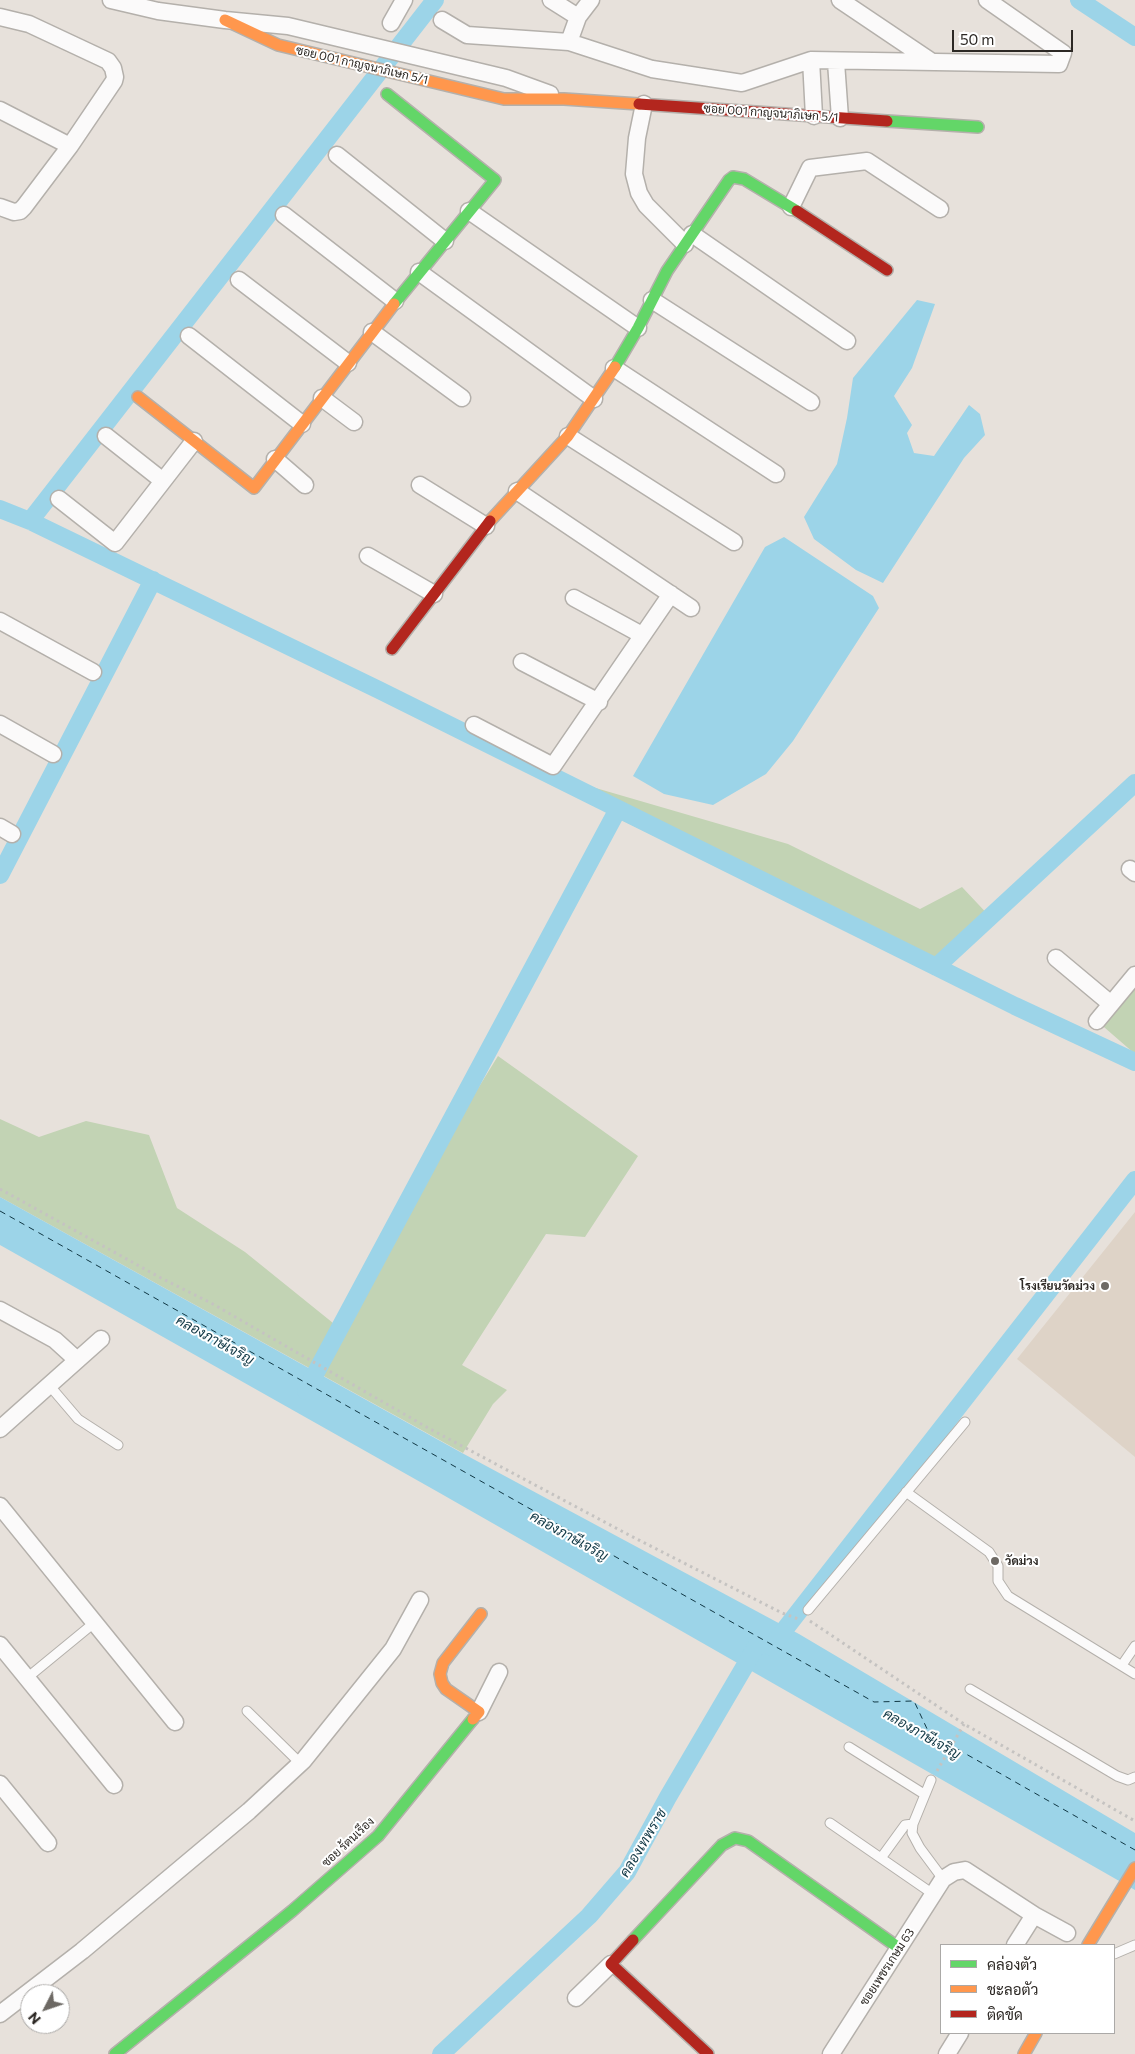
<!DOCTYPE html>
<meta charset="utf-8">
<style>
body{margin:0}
#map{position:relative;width:1135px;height:2054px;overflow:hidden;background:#e7e1db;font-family:Commissioner,Sarabun,sans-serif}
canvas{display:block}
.legend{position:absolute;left:940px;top:1944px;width:175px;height:90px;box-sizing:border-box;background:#fff;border:1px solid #aba9a7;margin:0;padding:6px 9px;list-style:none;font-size:15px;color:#2c2824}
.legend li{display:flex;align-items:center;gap:10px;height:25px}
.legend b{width:25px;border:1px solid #aba9a7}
.north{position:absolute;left:20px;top:1984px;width:50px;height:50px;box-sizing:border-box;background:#fff;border:1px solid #aba9a7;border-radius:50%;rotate:229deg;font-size:14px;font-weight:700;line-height:20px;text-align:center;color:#2c2824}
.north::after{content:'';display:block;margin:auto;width:18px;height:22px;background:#6d6964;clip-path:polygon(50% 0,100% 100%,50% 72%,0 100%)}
.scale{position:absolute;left:952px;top:30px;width:121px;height:22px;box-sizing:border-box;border:2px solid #2c2824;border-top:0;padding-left:6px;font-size:15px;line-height:18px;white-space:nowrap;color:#2c2824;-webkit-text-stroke:4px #fff;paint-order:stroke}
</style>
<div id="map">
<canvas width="1135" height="2054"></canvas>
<ul class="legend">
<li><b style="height:6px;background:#63d668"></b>คล่องตัว</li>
<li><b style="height:6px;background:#ff974d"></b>ชะลอตัว</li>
<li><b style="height:6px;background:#b3261e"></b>ติดขัด</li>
</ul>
<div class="north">N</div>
<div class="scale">50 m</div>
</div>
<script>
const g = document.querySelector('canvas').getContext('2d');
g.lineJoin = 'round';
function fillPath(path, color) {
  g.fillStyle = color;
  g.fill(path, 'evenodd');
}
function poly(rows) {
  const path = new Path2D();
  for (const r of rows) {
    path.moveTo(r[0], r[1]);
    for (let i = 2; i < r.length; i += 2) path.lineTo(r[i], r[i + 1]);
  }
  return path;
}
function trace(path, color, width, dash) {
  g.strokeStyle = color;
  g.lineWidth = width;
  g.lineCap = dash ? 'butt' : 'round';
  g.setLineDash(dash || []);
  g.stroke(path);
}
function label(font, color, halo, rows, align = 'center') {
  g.font = font + ' Commissioner,Sarabun,sans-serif';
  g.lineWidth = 4;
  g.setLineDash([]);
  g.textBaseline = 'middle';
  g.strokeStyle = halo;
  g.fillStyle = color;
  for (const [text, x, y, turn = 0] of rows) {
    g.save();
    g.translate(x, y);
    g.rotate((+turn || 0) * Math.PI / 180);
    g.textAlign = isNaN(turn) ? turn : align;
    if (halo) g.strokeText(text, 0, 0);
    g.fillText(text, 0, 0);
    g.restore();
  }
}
fillPath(poly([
 [1135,1212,1135,1457,1017,1359]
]), '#ded3c7');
fillPath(poly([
 [582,784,788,844,920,909,962,887,994,921,938,972,619,819],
 [1135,974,1135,1054,1097,1021],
 [498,1056,638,1156,585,1237,546,1234,462,1365,507,1390,493,1404,463,1453,0,1197,0,1119,39,1137,86,1121,149,1135,177,1208,245,1252,333,1323]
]), '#c2d3b4');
fillPath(poly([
 [917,300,935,304,912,368,894,396,912,425,907,433,914,453,934,456,969,405,980,414,985,435,964,458,883,583,856,570,814,539,804,517,837,464,847,418,853,378],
 [784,537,873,596,879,608,793,741,766,774,713,805,664,794,633,776,765,547],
 [0,1197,462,1453,799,1634,1135,1833,1135,1890,438,1492,0,1245]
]), '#9cd4e8');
trace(poly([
 [1079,0,1135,37],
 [0,509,30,521,379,690,1015,1006,1135,1062],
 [30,521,435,0],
 [0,875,153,580],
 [936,967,1135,783],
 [306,1391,618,809],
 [771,1647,1135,1180],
 [441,2054,589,1916,627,1872,668,1797,756,1647]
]), '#9cd4e8', 18);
trace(poly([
 [0,1211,874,1702,914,1701,929,1733,1135,1850]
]), '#113845', 1, [6, 5]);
const lane = poly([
 [49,1385,78,1419,118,1445],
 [906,1492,989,1552,998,1566,998,1581,1008,1596,1135,1674],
 [808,1610,965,1422],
 [1122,1665,1135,1646],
 [27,1678,94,1623],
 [970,1689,1117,1776,1128,1780,1135,1777],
 [247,1711,300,1763],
 [849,1747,924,1794],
 [931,1780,913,1824,912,1833,920,1848,943,1879],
 [830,1823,933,1894],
 [881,1858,905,1825,913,1824],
 [1114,1954,1135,1945]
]);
const street = poly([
 [111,0,158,11,225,20,288,26,506,78,550,94],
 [551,0,578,17],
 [840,0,932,62],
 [0,17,29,24,108,61,113,68,115,77,114,81,70,146,24,207,20,211,14,212,0,207],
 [442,20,467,35,569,42,652,69,742,83,811,60,1059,64,1063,53,987,0],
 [391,23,404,0],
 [569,42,578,17,591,0],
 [811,60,814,116],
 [836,62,840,118],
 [644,104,637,138,634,174,639,193,646,205,685,244],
 [0,110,70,146],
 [337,155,445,241],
 [791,207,810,168,867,161,940,209],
 [469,211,638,328],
 [284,215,395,301],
 [692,234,847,341],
 [419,272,594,399],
 [239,280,348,363],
 [652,300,811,402],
 [372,332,462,398],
 [189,336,302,424],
 [614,368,776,474],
 [322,398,354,422],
 [106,436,163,481],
 [568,436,734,542],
 [275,459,305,485],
 [420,485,486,526],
 [517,491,691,608],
 [59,499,115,543,194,441],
 [368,556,434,594],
 [574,598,642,635],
 [0,621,93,672],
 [522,662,599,702],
 [0,724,53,754],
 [474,725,553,766,671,594],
 [0,827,12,834],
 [1130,869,1135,873],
 [1056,958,1111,1004],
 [1097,1021,1135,975],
 [0,1310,55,1340,77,1360],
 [0,1429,101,1339],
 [0,1506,175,1722],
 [0,1645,114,1785],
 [479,1712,499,1672],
 [0,1784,48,1843],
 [1015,1945,1034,1915,1067,1933],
 [576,1998,611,1964],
 [0,2014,82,1951,249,1811,303,1761,393,1649,420,1600],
 [831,2054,943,1879,954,1872,965,1870,1034,1915],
 [947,2054,960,2033]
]);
const fast = poly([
 [387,94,495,180,394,304],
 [887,121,978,127],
 [615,367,638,328,667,271,729,180,733,177,744,179,797,211],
 [633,1940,722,1845,735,1838,748,1841,899,1948],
 [115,2054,292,1911,378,1836,473,1719]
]);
const slow = poly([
 [225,20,278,45,504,99,564,99,639,104],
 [138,397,254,488,394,304],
 [490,521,568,436,615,367],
 [473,1719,479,1712,446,1689,442,1683,440,1674,443,1663,481,1614],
 [1088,1945,1135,1868],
 [1024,2054,1036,2033]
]);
const jam = poly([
 [639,104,887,121],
 [797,211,887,270],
 [392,649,490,521],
 [633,1940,611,1964,708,2054]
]);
trace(lane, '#b4b0ab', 11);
trace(street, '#b4b0ab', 19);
trace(fast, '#b4b0ab', 14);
trace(slow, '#b4b0ab', 14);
trace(jam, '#b4b0ab', 14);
trace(poly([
 [0,1189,161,1278,211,1303,430,1429,629,1535,782,1613,801,1620],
 [810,1621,964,1724,1135,1821],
 [937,1771,964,1724]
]), '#c5c3c1', 3, [2.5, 4]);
trace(lane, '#fbfafa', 9);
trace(street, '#fbfafa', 16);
trace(fast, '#63d668', 11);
trace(slow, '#ff974d', 11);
trace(jam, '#b3261e', 11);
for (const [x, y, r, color] of [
 [1105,1286,5,"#6d6964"],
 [995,1561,5,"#6d6964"]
]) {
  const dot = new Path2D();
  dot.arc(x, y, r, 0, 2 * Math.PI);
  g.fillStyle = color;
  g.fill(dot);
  trace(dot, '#fff', 2);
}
label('12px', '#2c2824', '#fff', [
 ["ซอย 001 กาญจนาภิเษก 5/1",362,65,13],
 ["ซอย 001 กาญจนาภิเษก 5/1",771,113,4],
 ["ซอย ร้ตนเรึอง",348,1842,-43],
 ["ซอยเพชรเกษม 63",887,1967,-57]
]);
label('bold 12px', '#2c2824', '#fff', [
 ["โรงเรียนวัดม่วง",1095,1286],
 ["วัดม่วง",1005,1561,"left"]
], 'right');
label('italic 14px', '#113845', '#fff', [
 ["คลองภาษีเจริญ",215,1340,29],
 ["คลองภาษีเจริญ",569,1536,29],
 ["คลองภาษีเจริญ",922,1734,30],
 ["คลองเทพราช",643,1843,-59]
]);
</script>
